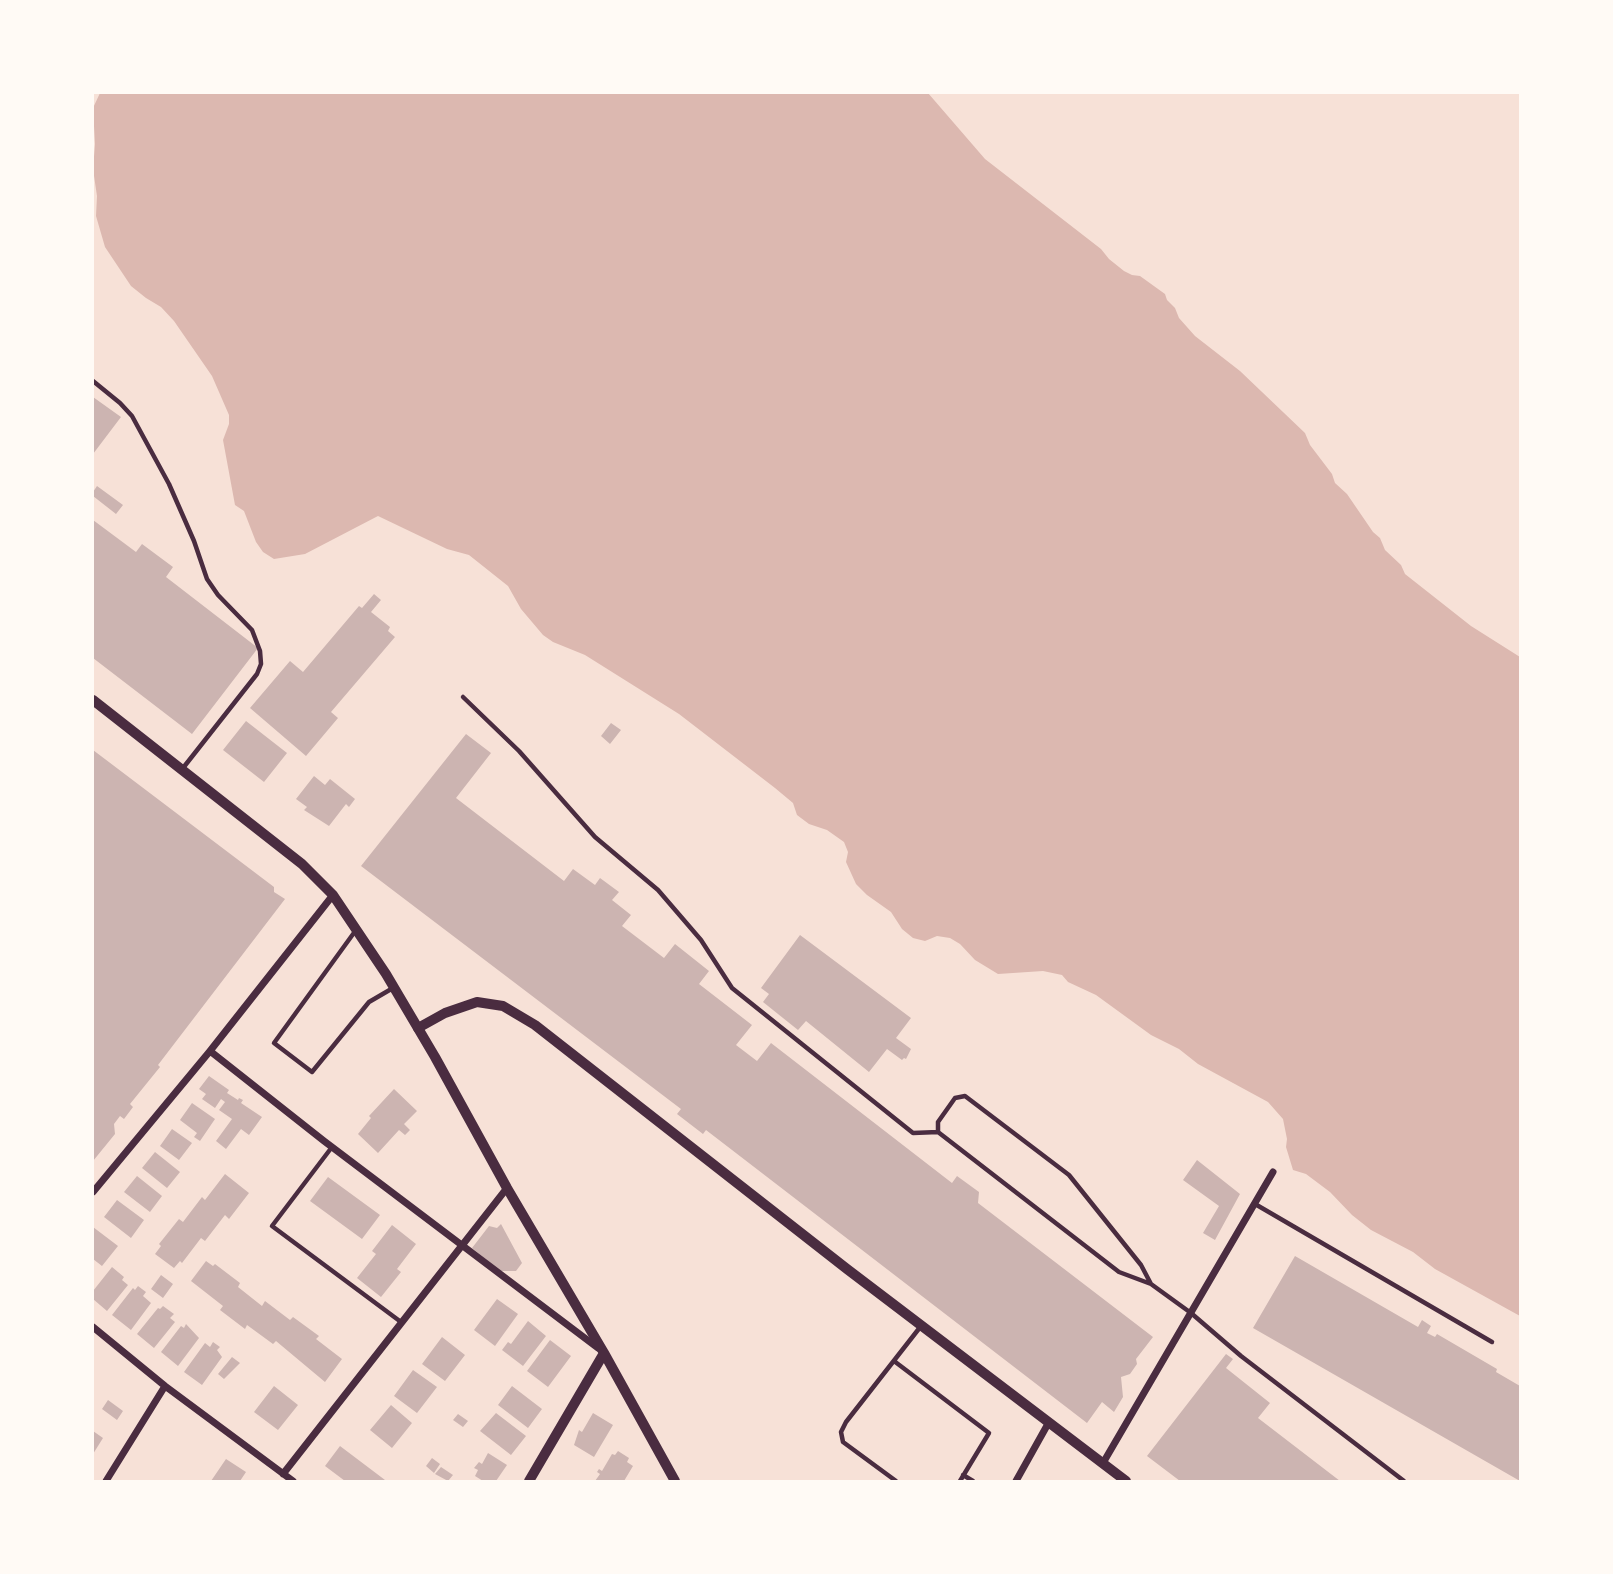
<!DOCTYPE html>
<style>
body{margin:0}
#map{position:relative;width:1613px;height:1574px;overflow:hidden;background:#f7e1d7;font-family:Lato,sans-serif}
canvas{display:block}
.frame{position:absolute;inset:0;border:94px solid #fffaf5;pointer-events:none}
</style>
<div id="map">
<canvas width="1613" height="1574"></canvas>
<div class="frame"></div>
</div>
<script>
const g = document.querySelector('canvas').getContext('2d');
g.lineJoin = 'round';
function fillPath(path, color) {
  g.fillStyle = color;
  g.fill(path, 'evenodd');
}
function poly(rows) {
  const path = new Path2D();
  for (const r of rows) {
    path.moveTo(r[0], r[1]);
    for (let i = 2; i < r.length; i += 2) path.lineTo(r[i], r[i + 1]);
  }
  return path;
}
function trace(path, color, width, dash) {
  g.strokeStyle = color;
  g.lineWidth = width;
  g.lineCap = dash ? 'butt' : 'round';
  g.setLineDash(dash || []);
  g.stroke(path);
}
fillPath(poly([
 [100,93,928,93,985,159,1101,249,1109,259,1124,271,1132,275,1140,276,1165,294,1167,300,1175,308,1179,318,1195,336,1240,371,1305,433,1310,445,1332,474,1335,483,1347,494,1373,532,1380,538,1385,550,1401,565,1405,574,1471,626,1520,657,1520,1316,1435,1269,1413,1252,1371,1230,1352,1215,1330,1192,1306,1174,1293,1170,1286,1147,1287,1139,1283,1119,1268,1102,1198,1064,1179,1049,1151,1035,1096,995,1068,982,1062,975,1043,971,998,974,975,960,960,944,950,938,937,936,925,941,913,938,902,929,891,912,867,895,856,884,846,862,848,852,844,842,827,830,809,824,797,815,793,803,775,788,679,714,585,655,553,642,543,635,521,609,508,586,469,555,447,549,378,516,305,554,274,559,263,552,256,542,244,511,235,505,223,440,229,424,229,415,212,376,174,321,161,307,146,298,131,286,105,247,96,216,97,196,93,169,95,144,93,108]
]), '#dcb8b0');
fillPath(poly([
 [93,397,121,417,93,454],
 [97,486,123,505,116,514,93,496,93,492],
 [93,520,136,552,142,544,173,567,166,577,258,648,192,734,93,658],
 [374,594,381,600,371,612,390,627,388,631,395,637,331,712,338,718,306,756,250,708,290,661,303,672,359,606,362,608],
 [246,721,287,753,264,782,223,750],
 [611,723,621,730,610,744,601,736],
 [466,734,491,753,456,798,564,881,573,869,595,885,600,878,619,892,612,900,631,915,622,926,664,958,675,944,709,971,699,984,752,1025,736,1045,757,1061,771,1043,952,1183,957,1176,979,1192,978,1203,1153,1337,1136,1359,1137,1364,1130,1374,1121,1377,1123,1397,1114,1412,1102,1402,1087,1423,706,1130,703,1134,677,1114,681,1109,361,866],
 [93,750,274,887,274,892,285,899,158,1065,160,1067,130,1104,133,1107,124,1119,120,1116,114,1124,115,1134,93,1161],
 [314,776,325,785,330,779,355,799,349,807,346,804,329,826,304,810,307,807,296,799],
 [800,935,911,1018,896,1038,911,1049,906,1059,904,1058,902,1060,887,1049,869,1072,806,1021,798,1030,763,1002,769,994,761,988],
 [209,1076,229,1090,227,1093,238,1100,239,1098,243,1100,241,1103,262,1117,249,1135,241,1129,226,1149,216,1141,232,1119,219,1110,225,1102,221,1099,215,1108,202,1099,206,1094,199,1089],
 [394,1089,417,1111,404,1124,410,1130,405,1135,399,1130,378,1153,358,1134,371,1118,369,1116],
 [192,1103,215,1119,200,1141,194,1137,197,1133,180,1120],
 [172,1129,192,1143,179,1160,160,1146],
 [155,1152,180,1172,167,1188,142,1168],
 [1197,1160,1240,1194,1215,1240,1203,1233,1219,1206,1183,1180],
 [225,1174,249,1193,229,1219,225,1215,205,1241,201,1238,182,1263,180,1261,174,1268,155,1254,161,1246,159,1244,179,1219,183,1222,202,1197,205,1200],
 [137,1176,162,1196,150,1212,124,1192],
 [328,1177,380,1215,362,1239,310,1201],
 [117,1200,144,1220,131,1238,104,1217],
 [501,1224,522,1263,516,1271,500,1271,472,1248,489,1226,497,1228],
 [392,1225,416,1244,397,1269,401,1272,381,1297,357,1278,376,1254,372,1251],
 [93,1227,118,1246,102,1266,93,1259],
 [1295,1256,1418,1327,1422,1320,1431,1326,1427,1333,1435,1337,1437,1334,1497,1369,1496,1372,1520,1386,1520,1481,1253,1328],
 [206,1261,213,1266,215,1264,240,1283,238,1287,262,1306,265,1301,290,1320,293,1317,319,1336,316,1339,342,1359,325,1382,276,1341,273,1344,247,1325,245,1329,220,1310,223,1306,191,1281],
 [112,1267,124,1277,122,1280,128,1285,107,1311,93,1299,93,1291],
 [161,1275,173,1284,163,1298,151,1289],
 [138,1286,146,1292,143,1296,151,1303,131,1330,112,1315,133,1288,135,1290],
 [497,1299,518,1314,495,1346,474,1330],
 [163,1306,174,1314,170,1318,175,1322,154,1348,137,1334,158,1308,160,1309],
 [528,1321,546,1336,523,1366,502,1350,508,1342,511,1344],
 [186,1324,199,1338,178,1366,161,1352,181,1326,184,1328],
 [442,1337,465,1355,445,1381,422,1364],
 [550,1340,571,1356,548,1387,527,1371],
 [213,1342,220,1347,217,1350,222,1357,202,1385,184,1372,205,1343,210,1347],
 [1226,1354,1233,1359,1226,1368,1270,1403,1258,1418,1340,1481,1180,1481,1147,1456],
 [232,1357,240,1363,224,1379,218,1374],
 [413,1370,437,1387,417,1413,394,1396],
 [274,1386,298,1405,278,1430,254,1412],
 [512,1386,542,1409,528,1428,498,1405],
 [108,1400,123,1411,117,1420,102,1409],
 [391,1405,412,1423,392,1448,370,1430],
 [496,1413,526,1436,511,1455,480,1431],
 [593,1413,613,1425,594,1457,574,1445,579,1430,582,1432],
 [458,1414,468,1421,463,1427,453,1420],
 [93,1431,103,1438,93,1454],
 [340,1446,385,1480,383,1481,345,1481,325,1466],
 [618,1451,629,1458,627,1462,633,1466,624,1481,595,1481,600,1474,597,1472,599,1469,602,1471,612,1454,615,1455],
 [488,1453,507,1465,496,1481,483,1481,475,1476,478,1470,474,1468,479,1462,482,1464],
 [432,1458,440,1464,434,1473,426,1466],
 [226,1459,246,1472,240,1481,211,1481],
 [441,1467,453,1475,448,1481,435,1474]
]), '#ccb4b1');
trace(poly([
 [93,381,120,403,132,416,169,484,194,541,207,579,218,595,252,630,260,651,261,664,257,674,183,768],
 [463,697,519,751,595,837,658,890,701,940,732,988,913,1133,938,1132],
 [356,930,274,1043,312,1072,369,1002,393,988],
 [332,1147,272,1226,401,1322],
 [1255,1204,1492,1342],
 [1151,1284,1141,1265,1069,1175,965,1096,955,1098,938,1122,938,1132,1119,1272,1151,1284,1191,1313,1241,1356,1404,1481],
 [894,1361,989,1433,960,1481],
 [963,1475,973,1481],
 [896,1481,843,1442,841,1432,846,1422,921,1326]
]), '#4a2c40', 4.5);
trace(poly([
 [210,1051,324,1141,598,1348],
 [93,1192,210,1051,333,895],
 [93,1327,165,1386,293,1481],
 [1103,1463,1273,1172],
 [283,1474,507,1188],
 [106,1481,165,1386],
 [1016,1481,1049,1422]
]), '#4a2c40', 7);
trace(poly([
 [418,1028,445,1013,477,1002,503,1006,535,1025,847,1269,1126,1481]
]), '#4a2c40', 10);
trace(poly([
 [93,700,302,864,333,895,386,974,435,1057,507,1188,604,1353,675,1481],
 [529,1481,604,1353]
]), '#4a2c40', 10);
</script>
